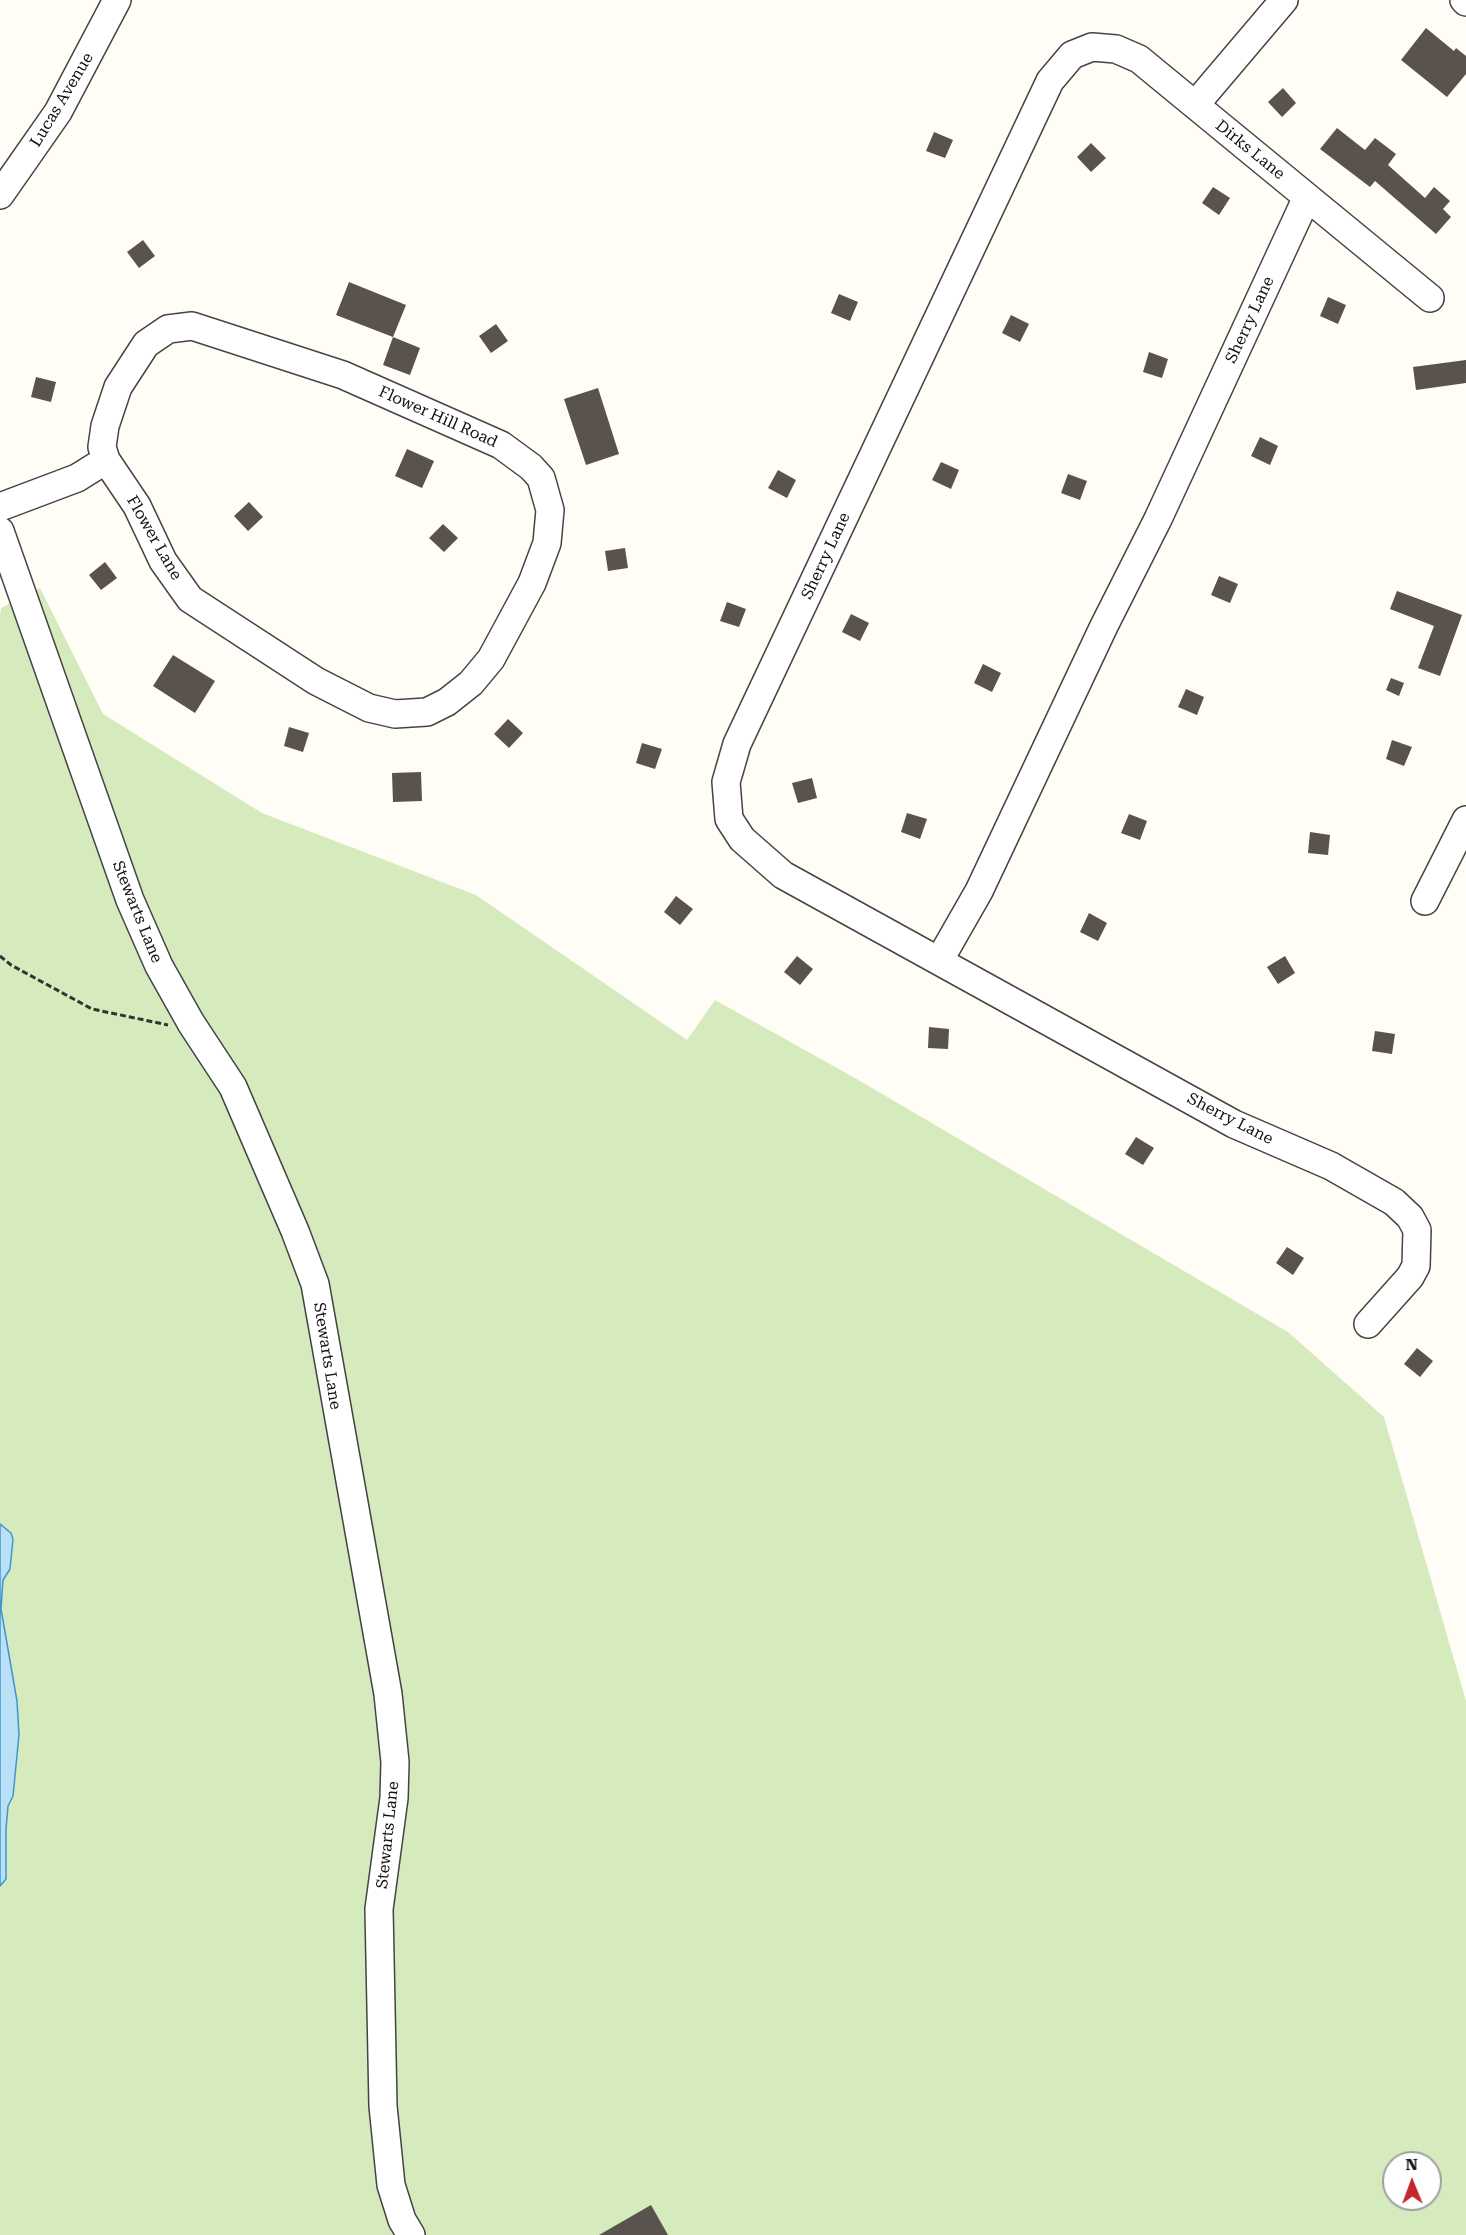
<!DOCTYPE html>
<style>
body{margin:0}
#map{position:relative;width:1466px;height:2235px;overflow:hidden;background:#fffdf5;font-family:"Roboto Serif",serif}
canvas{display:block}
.north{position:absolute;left:1382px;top:2151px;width:60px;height:60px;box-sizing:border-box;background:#fff;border:2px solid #a0a0a0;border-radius:50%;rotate:359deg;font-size:16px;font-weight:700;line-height:24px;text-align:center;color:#111}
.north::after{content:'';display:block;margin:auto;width:21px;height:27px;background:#c4262e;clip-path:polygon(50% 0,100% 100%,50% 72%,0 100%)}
</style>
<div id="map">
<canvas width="1466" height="2235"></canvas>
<div class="north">N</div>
</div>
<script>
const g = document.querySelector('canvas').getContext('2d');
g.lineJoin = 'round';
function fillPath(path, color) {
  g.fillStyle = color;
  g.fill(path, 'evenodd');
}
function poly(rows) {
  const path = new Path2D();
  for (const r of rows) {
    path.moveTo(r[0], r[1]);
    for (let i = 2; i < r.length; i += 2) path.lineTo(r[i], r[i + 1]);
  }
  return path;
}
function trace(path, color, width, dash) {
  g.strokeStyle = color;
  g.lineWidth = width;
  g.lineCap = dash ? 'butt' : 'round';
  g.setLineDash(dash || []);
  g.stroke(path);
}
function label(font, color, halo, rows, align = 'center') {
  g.font = font + ' "Roboto Serif",serif';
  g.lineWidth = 6;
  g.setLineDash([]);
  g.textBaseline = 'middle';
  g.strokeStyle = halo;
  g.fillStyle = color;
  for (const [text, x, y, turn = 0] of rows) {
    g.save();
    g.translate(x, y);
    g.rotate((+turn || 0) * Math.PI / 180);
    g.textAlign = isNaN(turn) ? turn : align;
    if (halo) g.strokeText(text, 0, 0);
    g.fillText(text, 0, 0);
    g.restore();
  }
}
fillPath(poly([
 [40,588,103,714,262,813,476,895,687,1040,715,1000,855,1078,1288,1332,1384,1417,1466,1701,1466,2235,0,2235,0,615,1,608],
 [1394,2163,1430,2163,1430,2199,1394,2199]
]), '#d5ebbd');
const water = poly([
 [0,1524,11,1533,13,1539,10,1569,3,1580,1,1609,17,1701,19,1735,13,1796,8,1806,6,1829,6,1879,0,1886,0,1524]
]);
fillPath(water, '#b9e0f7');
trace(water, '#3f96cf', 1.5);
fillPath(poly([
 [1426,28,1454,51,1456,48,1466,56,1466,74,1447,97,1401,60],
 [1283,88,1296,103,1282,117,1268,102],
 [1337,128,1365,150,1375,138,1396,154,1388,165,1425,198,1434,187,1450,201,1443,209,1451,217,1436,234,1375,181,1370,187,1320,149],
 [934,132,953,140,945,158,926,151],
 [1091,143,1106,158,1091,172,1077,157],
 [1213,187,1230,198,1219,215,1202,203],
 [143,240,155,256,139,268,127,252],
 [349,282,406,305,393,337,336,315],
 [839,294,858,302,850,321,831,313],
 [1328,297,1346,305,1338,324,1320,316],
 [1011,315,1029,324,1020,342,1002,333],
 [496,324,508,341,491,353,479,336],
 [393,337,420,348,410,375,383,365],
 [1149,352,1168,359,1162,378,1143,372],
 [1466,360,1466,383,1416,390,1413,367],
 [36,377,56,382,51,402,31,397],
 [598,388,619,454,586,465,564,399],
 [1260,437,1278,446,1270,465,1251,456],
 [407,449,434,461,422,488,395,476],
 [941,462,959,470,951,489,932,480],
 [778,470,796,480,787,498,768,488],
 [1068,474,1087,481,1080,500,1061,493],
 [249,502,263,517,248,531,234,516],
 [443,524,458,538,444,552,429,538],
 [625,548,628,568,608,571,605,551],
 [105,562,117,578,101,590,89,575],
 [1219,576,1238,584,1230,603,1211,595],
 [1397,591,1462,615,1440,676,1418,668,1434,626,1390,609],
 [727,602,746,609,739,627,720,621],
 [851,614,869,623,860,641,842,632],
 [173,655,215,681,195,713,153,686],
 [983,664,1001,673,992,692,974,683],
 [1391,678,1404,683,1399,696,1386,690],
 [1186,689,1204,697,1197,715,1178,707],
 [508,719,523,733,509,748,494,734],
 [289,727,309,733,303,752,284,746],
 [1392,740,1412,747,1404,766,1386,759],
 [642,743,662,749,655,769,636,763],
 [421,772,422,801,393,802,392,773],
 [812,778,817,798,798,803,792,783],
 [907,813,927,819,920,839,901,832],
 [1129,814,1147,821,1140,840,1121,833],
 [1310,832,1330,835,1328,855,1308,853],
 [676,896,693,909,680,925,664,912],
 [1089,913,1107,923,1098,941,1080,932],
 [797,956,813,969,800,985,784,972],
 [1285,956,1295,973,1278,984,1267,967],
 [929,1027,949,1029,948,1049,928,1048],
 [1375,1031,1395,1034,1392,1054,1372,1051],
 [1136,1137,1154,1148,1143,1165,1125,1154],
 [1287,1247,1304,1258,1293,1275,1276,1263],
 [1417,1348,1433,1361,1420,1377,1404,1364],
 [651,2205,668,2235,599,2235]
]), '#5a524d');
const minor = poly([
 [1464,0,1466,2],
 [1195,105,1284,0],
 [0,195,58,112,117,0],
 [192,326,343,375,501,445,531,467,541,478,550,510,547,543,532,583,491,659,471,683,447,702,427,712,395,714,369,708,316,681,190,599,163,561,137,506,106,460,102,447,105,426,118,387,146,344,168,329,192,326],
 [0,507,77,478,106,460],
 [0,531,130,900,159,966,191,1023,233,1087,295,1231,315,1284,388,1694,395,1762,394,1798,379,1909,383,2106,391,2185,402,2220,411,2235],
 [1425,901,1466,820],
 [939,961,979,891,1104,626,1158,519,1307,197],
 [1368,1324,1410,1277,1416,1266,1417,1230,1410,1217,1394,1202,1331,1166,1234,1124,783,875,742,839,729,819,726,782,737,744,1050,81,1072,55,1092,47,1116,49,1139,59,1430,298]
]);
trace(minor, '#444', 30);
trace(poly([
 [0,956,11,965,92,1009,168,1025]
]), '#333', 3, [6, 3]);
trace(minor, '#fff', 27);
label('16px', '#111', '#fff', [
 ["Lucas Avenue",62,100,-59],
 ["Dirks Lane",1250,150,39],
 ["Sherry Lane",1250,320,-65],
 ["Flower Hill Road",438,417,24],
 ["Flower Lane",154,538,60],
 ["Sherry Lane",826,556,-65],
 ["Stewarts Lane",137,912,68],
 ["Sherry Lane",1230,1119,27],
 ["Stewarts Lane",327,1356,81],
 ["Stewarts Lane",388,1835,-84]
]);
</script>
